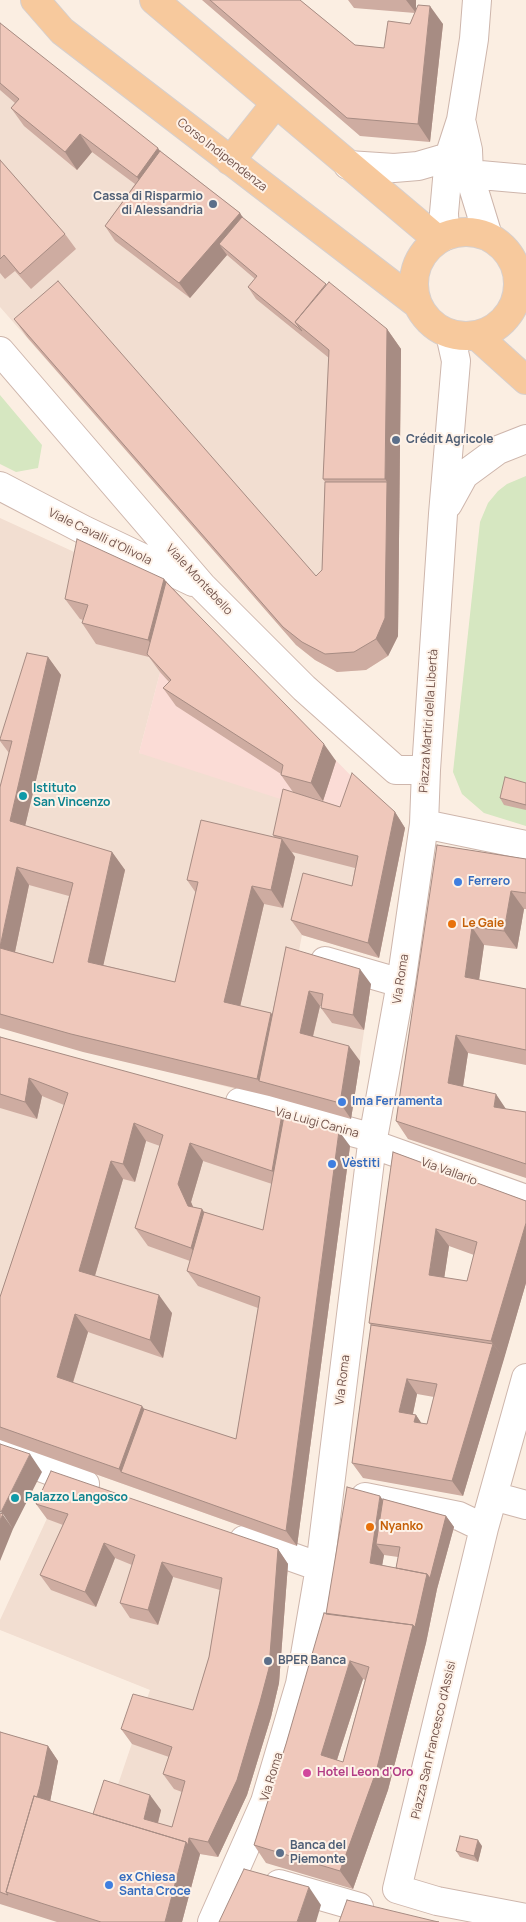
<!DOCTYPE html>
<meta charset="utf-8">
<style>
body{margin:0}
canvas{display:block;background:#fbeee2}
</style>
<canvas width="526" height="1922"></canvas>
<script>
const g = document.querySelector('canvas').getContext('2d');
g.lineJoin = 'round';
function fillPath(path, color) {
  g.fillStyle = color;
  g.fill(path, 'evenodd');
}
function poly(rows) {
  const path = new Path2D();
  for (const r of rows) {
    if (r.length === 3) {
      path.moveTo(r[0] + r[2], r[1]);
      path.arc(r[0], r[1], r[2], 0, 2 * Math.PI);
      continue;
    }
    path.moveTo(r[0], r[1]);
    for (let i = 2; i < r.length; i += 2) path.lineTo(r[i], r[i + 1]);
  }
  return path;
}
function trace(path, color, width, dash) {
  g.strokeStyle = color;
  g.lineWidth = width;
  g.lineCap = dash ? 'butt' : 'round';
  g.setLineDash(dash || []);
  g.stroke(path);
}
function label(font, color, halo, rows, align = 'center') {
  g.font = font + ' Manrope,sans-serif';
  g.lineWidth = 4;
  g.setLineDash([]);
  g.textBaseline = 'middle';
  g.strokeStyle = halo;
  g.fillStyle = color;
  for (const [text, x, y, turn = 0] of rows) {
    g.save();
    g.translate(x, y);
    g.rotate((+turn || 0) * Math.PI / 180);
    g.textAlign = isNaN(turn) ? turn : align;
    if (halo) g.strokeText(text, 0, 0);
    g.fillText(text, 0, 0);
    g.restore();
  }
}
fillPath(poly([
 [0,31,401,349,398,636,388,656,366,670,337,672,315,660,296,645,0,307],
 [0,518,179,600,139,753,363,788,405,828,379,958,302,935,297,961,371,984,351,1119,0,1028],
 [0,1051,350,1146,297,1546,0,1440],
 [62,1486,288,1564,279,1683,271,1717,247,1795,218,1857,200,1854,199,1860,174,1851,50,1802,107,1817,150,1690,0,1630,0,1620]
]), '#f2ded1');
fillPath(poly([
 [179,600,363,788,351,822,139,753]
]), '#fbdcd6');
fillPath(poly([
 [0,395,42,445,38,468,16,472,0,464],
 [526,476,526,826,484,813,462,794,453,772,480,522,488,503,498,491,507,484]
]), '#d6e7c1');
const minor = poly([
 [462,124,468,150,469,174,488,236],
 [348,165,394,168,418,166,449,157],
 [469,174,526,179],
 [445,236,444,213,449,157,461,120,474,39,477,0],
 [0,351,202,586,304,688,396,770,426,770],
 [0,486,84,530,193,582],
 [448,504,464,475,498,450,526,439],
 [424,824,526,845],
 [325,961,401,983],
 [240,1102,374,1138],
 [372,1144,526,1199],
 [526,1378,484,1528,397,1889,437,1901,526,1918],
 [0,1452,85,1484],
 [493,1496,526,1505],
 [365,1497,459,1516,484,1528],
 [244,1540,320,1567],
 [279,1884,359,1907],
 [212,1922,265,1802,300,1684,320,1567,372,1144,401,983,424,824,426,770,443,514,456,361,450,334]
]);
const major = poly([
 [35,0,62,31,416,303],
 [154,0,437,239],
 [230,161,276,103],
 [466,284,52],
 [476,335,526,380]
]);
trace(minor, '#ceb6ac', 30);
trace(major, '#d7cfcc', 30);
trace(minor, '#fff', 28);
trace(major, '#f7c99d', 28);
fillPath(poly([
 [202,0,300,0,355,45,384,48,410,24,415,13,354,8,348,0,416,0,416,11,443,24,430,142,360,136],
 [0,23,160,151,240,213,242,217,326,284,387,329,401,349,398,636,388,656,366,670,337,672,315,660,296,645,27,337,14,319,316,576,322,570,325,482,323,479,329,358,256,299,248,287,255,279,227,255,190,298,115,241,105,226,135,184,92,152,77,170,24,126,11,108,15,103,0,90],
 [0,160,65,234,76,249,31,289,15,271,5,279,0,273],
 [164,579,336,761,323,801,304,795,340,807,395,812,405,828,379,958,302,935,291,920,352,886,355,868,292,852,295,857,283,908,264,904,240,1006,271,1013,272,1015,286,947,371,984,364,1030,332,1023,321,1008,321,1006,320,1006,313,1037,360,1061,351,1119,269,1096,83,1052,0,1028,0,787,9,753,0,741,0,739,48,657,61,675,25,826,112,852,125,870,103,965,175,982,196,893,187,880,274,837,273,835,293,792,281,775,281,774,176,706,163,688,169,682,160,672,149,657,96,644,82,623,83,620,80,619,65,599],
 [29,885,69,896,53,963,15,952],
 [526,783,526,810,504,805,500,798],
 [437,845,526,859,526,909,524,909,517,949,484,945,479,980,526,989,526,1065,468,1053,463,1086,506,1109,526,1112,526,1178,408,1139,396,1121],
 [0,1037,284,1116,350,1146,297,1546,0,1440,0,1297,64,1105,42,1096,37,1119,0,1108],
 [146,1141,160,1146,135,1228,148,1246,190,1261,187,1271,198,1286,258,1308,236,1439,144,1409,73,1383,88,1332,163,1358,172,1313,95,1276,123,1179,135,1182],
 [203,1161,272,1184,263,1230,204,1212,202,1209,193,1207,191,1202],
 [393,1152,526,1201,526,1283,463,1496,363,1478,352,1463,371,1325,369,1323],
 [449,1246,474,1255,467,1281,444,1278],
 [417,1394,434,1397,427,1424,421,1423,416,1415,413,1414],
 [383,1499,446,1516,454,1527,437,1589,426,1643,388,1790,353,1889,266,1863,254,1845,286,1744,326,1614],
 [384,1555,398,1557,396,1568,382,1565],
 [363,1679,365,1680,343,1762,337,1760],
 [36,1504,278,1549,288,1564,279,1683,271,1717,247,1795,218,1857,200,1854,182,1922,57,1922,0,1904,0,1732,48,1746,58,1761,50,1801,93,1814,161,1810,158,1823,172,1827,182,1792,174,1789,163,1774,169,1757,132,1744,121,1729,193,1710,209,1657,220,1590,173,1577,158,1625,130,1618,120,1603,132,1565,115,1558,96,1607,51,1590,40,1575,63,1525,47,1519],
 [482,1846,478,1862,460,1857,456,1851]
]), '#ceaca1');
fillPath(poly([
 [406,0,416,0,416,13],
 [430,6,443,24,430,142,418,124],
 [80,134,92,152,77,170,65,152],
 [158,148,170,166,149,195,137,177],
 [240,213,250,229,219,244,227,255,190,298,179,283],
 [387,329,401,349,398,636,388,656,376,639,387,482,385,479],
 [164,579,179,600,163,660,148,640],
 [48,657,61,675,22,839,10,821],
 [324,744,336,761,323,801,311,783],
 [395,812,405,828,379,958,368,943],
 [282,839,295,857,283,908,271,890],
 [112,852,125,870,100,980,88,962],
 [17,867,29,885,12,966,0,949,0,947],
 [252,886,264,904,237,1020,224,1002],
 [511,891,524,909,517,949,504,931],
 [472,927,484,945,477,994,465,977],
 [360,969,371,984,364,1030,353,1015],
 [309,991,320,1006,310,1048,300,1033],
 [271,1013,283,1030,259,1081,257,1079],
 [456,1035,468,1053,461,1100,448,1083],
 [349,1046,360,1061,351,1119,340,1103],
 [29,1078,42,1096,37,1119,25,1102],
 [496,1094,508,1112,494,1107],
 [282,1114,295,1132,285,1189,272,1171],
 [134,1123,146,1141,135,1182,123,1164],
 [339,1131,350,1146,297,1546,286,1531],
 [190,1143,203,1161,191,1202,199,1221,202,1209,214,1227,204,1266,191,1248,188,1206,178,1184],
 [111,1161,123,1179,91,1289,79,1271],
 [526,1223,526,1283,504,1359,491,1341],
 [436,1229,449,1246,442,1293,429,1275],
 [159,1295,172,1313,163,1358,150,1340],
 [75,1314,88,1332,69,1395,57,1377],
 [493,1344,504,1359,463,1496,452,1481],
 [407,1379,417,1394,410,1427,399,1412],
 [142,1406,155,1424,121,1472,119,1469],
 [416,1415,426,1430,414,1422],
 [30,1454,42,1472,13,1529,1,1512],
 [380,1496,391,1511,376,1544,384,1555,380,1578,370,1563],
 [3,1514,13,1529,0,1561,0,1520],
 [446,1516,454,1527,437,1589,426,1643,388,1790,353,1889,340,1871,427,1574],
 [104,1543,115,1558,96,1607,85,1592],
 [278,1549,288,1564,279,1683,271,1717,247,1795,218,1857,208,1842],
 [162,1562,173,1577,158,1625,148,1610],
 [350,1661,363,1679,333,1772,321,1755],
 [48,1746,58,1761,50,1802,8,1893],
 [150,1795,161,1810,155,1834,144,1819],
 [189,1838,200,1854,182,1922,165,1922,186,1842],
 [478,1840,482,1846,478,1862,474,1856],
 [309,1887,321,1905,316,1922,297,1922]
]), '#a78c83');
const building = poly([
 [210,0,300,0,355,45,384,48,388,21,410,24,418,5,430,6,418,124,347,118,210,0],
 [0,23,158,148,137,177,80,134,65,152,11,108,19,99,0,83,0,23],
 [160,151,240,213,179,283,105,226,160,151],
 [0,160,65,234,20,274,4,255,0,259,0,160],
 [242,217,326,284,295,322,302,331,248,287,257,276,219,244,242,217],
 [58,281,316,576,322,570,325,482,387,482,385,618,376,639,354,652,325,654,302,642,283,627,14,319,58,281],
 [329,282,387,329,385,479,323,479,329,350,295,322,329,282],
 [77,539,164,579,148,640,82,623,88,605,65,599,77,539],
 [166,582,324,744,311,783,281,775,283,765,163,688,171,680,147,654,166,582],
 [27,653,48,657,10,821,112,852,88,962,175,982,198,882,187,880,201,820,282,839,271,890,252,886,224,1002,271,1013,257,1079,71,1034,0,1014,0,948,53,963,73,883,17,867,0,947,0,787,12,741,0,740,0,739,27,653],
 [352,773,395,812,368,943,291,920,303,873,352,886,358,856,273,835,283,789,340,807,352,773],
 [505,777,526,783,526,805,500,798,505,777],
 [437,845,526,859,526,893,511,891,504,931,472,927,465,977,526,989,526,1050,456,1035,448,1083,496,1094,494,1107,526,1112,526,1164,396,1121,437,845],
 [286,947,360,969,353,1015,321,1008,323,994,309,991,300,1033,349,1046,340,1103,259,1081,286,947],
 [0,1037,282,1114,272,1171,190,1143,178,1184,188,1206,202,1209,191,1248,135,1228,163,1135,134,1123,123,1164,111,1161,79,1271,159,1295,150,1340,75,1314,57,1377,142,1406,119,1469,0,1427,0,1297,68,1093,29,1078,25,1102,0,1094,0,1037],
 [284,1116,339,1131,286,1531,121,1472,144,1409,236,1439,260,1297,187,1271,204,1212,263,1230,284,1116],
 [393,1152,526,1201,526,1223,491,1341,369,1323,393,1152],
 [436,1229,477,1242,467,1281,429,1275,436,1229],
 [371,1325,493,1344,452,1481,352,1463,371,1325],
 [407,1379,437,1384,427,1424,414,1422,416,1415,399,1412,407,1379],
 [0,1444,30,1454,1,1512,0,1511,0,1444],
 [51,1471,278,1549,269,1668,260,1702,237,1780,208,1842,189,1838,188,1845,186,1842,93,1814,104,1780,150,1795,144,1819,172,1827,185,1781,163,1774,172,1747,121,1729,133,1694,193,1710,209,1657,222,1578,162,1562,148,1610,120,1603,135,1555,104,1543,85,1592,40,1575,68,1514,36,1504,51,1471],
 [347,1487,380,1496,370,1563,427,1574,415,1627,413,1625,326,1614,347,1487],
 [383,1499,446,1516,430,1578,427,1574,396,1568,400,1547,376,1544,383,1499],
 [0,1513,3,1514,0,1520,0,1513],
 [324,1613,413,1625,376,1772,340,1871,254,1845,286,1744,324,1613],
 [350,1661,369,1667,343,1762,321,1755,350,1661],
 [0,1732,48,1746,40,1786,37,1797,34,1796,6,1892,8,1895,0,1892,0,1732],
 [34,1796,186,1842,165,1922,101,1922,6,1892,34,1796],
 [460,1836,478,1840,474,1856,456,1851,460,1836],
 [244,1869,309,1887,297,1922,219,1922,244,1869],
 [347,1900,434,1921,439,1922,339,1922,347,1900]
]);
fillPath(building, '#efc8bb');
trace(building, '#a78c83', 1);
for (const [x, y, r, color] of [
 [213,204,5,"#5c6f8a"],
 [396,440,5,"#5c6f8a"],
 [23,796,5,"#0f9aa8"],
 [458,882,5,"#3f7fe0"],
 [452,924,5,"#e8710a"],
 [342,1102,5,"#3f7fe0"],
 [332,1164,5,"#3f7fe0"],
 [15,1498,5,"#0f9aa8"],
 [370,1527,5,"#e8710a"],
 [268,1661,5,"#5c6f8a"],
 [307,1773,5,"#d1479c"],
 [280,1853,5,"#5c6f8a"],
 [109,1885,5,"#3f7fe0"]
]) {
  const dot = new Path2D();
  dot.arc(x, y, r, 0, 2 * Math.PI);
  g.fillStyle = color;
  g.fill(dot);
  trace(dot, '#fef2e8', 2);
}
label('12px', '#71524a', '#fef2e8', [
 ["Corso Indipendenza",222,155,38],
 ["Viale Cavalli d'Olivola",100,537,26],
 ["Viale Montebello",199,580,47],
 ["Piazza Martiri della Libertà",429,721,-86],
 ["Via Roma",401,979,-81],
 ["Via Luigi Canina",317,1123,15],
 ["Via Vallario",449,1172,20],
 ["Via Roma",343,1380,-83],
 ["Piazza San Francesco d'Assisi",434,1740,-77],
 ["Via Roma",272,1777,-73]
]);
label('bold 12px', '#4e5e75', '#fef2e8', [
 ["Cassa di Risparmio",203,197,"right"],
 ["di Alessandria",203,211,"right"],
 ["Crédit Agricole",406,440],
 ["BPER Banca",278,1661],
 ["Banca del",290,1846],
 ["Piemonte",290,1860]
], 'left');
label('bold 12px', '#0d838f', '#fef2e8', [
 ["Istituto",33,789],
 ["San Vincenzo",33,803],
 ["Palazzo Langosco",25,1498]
], 'left');
label('bold 12px', '#366cbe', '#fef2e8', [
 ["Ferrero",468,882],
 ["Ima Ferramenta",352,1102],
 ["Vèstiti",342,1164],
 ["ex Chiesa",119,1878],
 ["Santa Croce",119,1892]
], 'left');
label('bold 12px', '#c56008', '#fef2e8', [
 ["Le Gaie",462,924],
 ["Nyanko",380,1527]
], 'left');
label('bold 12px', '#b23c85', '#fef2e8', [
 ["Hotel Leon d'Oro",317,1773]
], 'left');
</script>
